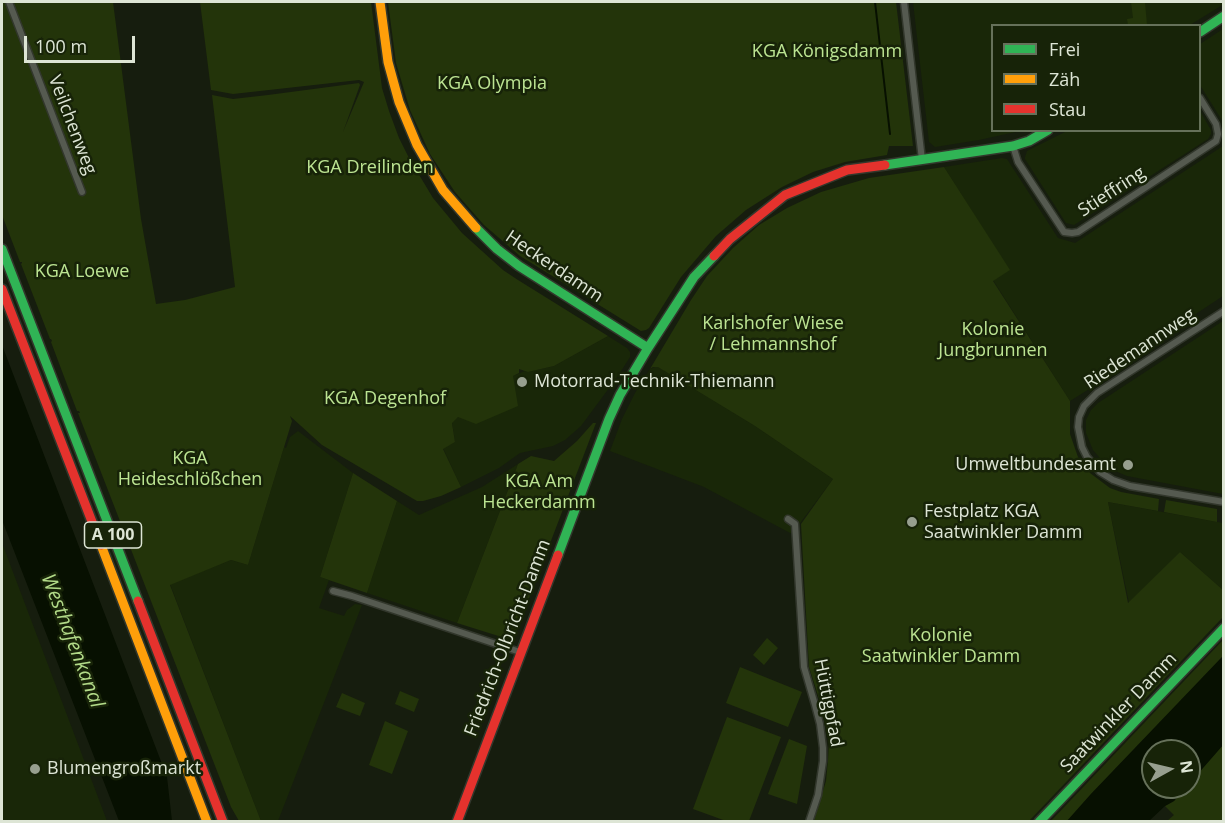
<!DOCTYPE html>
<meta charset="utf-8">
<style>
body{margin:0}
#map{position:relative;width:1225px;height:823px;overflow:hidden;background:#161d0e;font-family:"Open Sans",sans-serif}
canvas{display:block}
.frame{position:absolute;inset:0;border:3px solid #dde5d5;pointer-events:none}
.legend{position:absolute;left:991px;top:24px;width:210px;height:108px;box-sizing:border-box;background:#172308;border:2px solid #66715a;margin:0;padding:8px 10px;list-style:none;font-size:18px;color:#dde5d5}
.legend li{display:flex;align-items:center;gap:12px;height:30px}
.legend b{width:30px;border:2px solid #66715a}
.north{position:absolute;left:1141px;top:739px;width:60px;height:60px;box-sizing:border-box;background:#172308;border:2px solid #66715a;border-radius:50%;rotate:82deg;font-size:16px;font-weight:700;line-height:24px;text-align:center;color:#dde5d5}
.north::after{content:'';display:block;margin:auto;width:21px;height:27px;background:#979f8f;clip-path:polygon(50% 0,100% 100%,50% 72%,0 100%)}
.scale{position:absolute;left:24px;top:36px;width:111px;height:27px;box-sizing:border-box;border:3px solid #dde5d5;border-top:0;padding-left:8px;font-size:18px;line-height:21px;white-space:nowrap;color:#dde5d5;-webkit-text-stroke:4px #172308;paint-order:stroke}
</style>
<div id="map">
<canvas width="1225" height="823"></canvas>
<div class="frame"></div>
<ul class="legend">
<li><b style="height:8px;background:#30b455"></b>Frei</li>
<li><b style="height:8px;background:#ff9f0a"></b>Zäh</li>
<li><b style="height:8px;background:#e5322d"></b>Stau</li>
</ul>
<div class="north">N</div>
<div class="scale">100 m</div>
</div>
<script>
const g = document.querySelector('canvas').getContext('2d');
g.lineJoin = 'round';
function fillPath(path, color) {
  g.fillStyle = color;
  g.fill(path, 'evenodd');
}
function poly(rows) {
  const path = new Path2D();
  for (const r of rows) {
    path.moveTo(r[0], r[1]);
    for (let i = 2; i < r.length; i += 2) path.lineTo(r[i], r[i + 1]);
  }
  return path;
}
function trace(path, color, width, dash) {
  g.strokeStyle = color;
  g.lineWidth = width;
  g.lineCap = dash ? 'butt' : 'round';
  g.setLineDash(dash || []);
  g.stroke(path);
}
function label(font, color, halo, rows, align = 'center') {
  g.font = font + ' "Open Sans",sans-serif';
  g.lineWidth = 5;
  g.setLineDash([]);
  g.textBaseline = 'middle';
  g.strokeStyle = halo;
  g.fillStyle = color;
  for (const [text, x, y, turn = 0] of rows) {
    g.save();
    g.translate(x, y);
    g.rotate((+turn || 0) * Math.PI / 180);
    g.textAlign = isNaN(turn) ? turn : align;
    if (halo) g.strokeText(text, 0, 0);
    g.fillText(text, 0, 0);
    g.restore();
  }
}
fillPath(poly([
 [913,2,1223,2,1224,4,1190,25,992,26,992,130,1020,131,979,140,935,147,929,142],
 [1223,29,1223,122,1200,85,1200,44],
 [1200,111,1211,130,1211,134,1208,139,1074,225,1066,223,1025,159,1025,157,1027,151,1067,131,1200,130],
 [1223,146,1223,296,1117,366,1110,376,1070,401,993,280,1009,270,944,167,1002,158,1007,159,1058,238,1075,243],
 [1223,321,1223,494,1127,476,1115,471,1105,464,1093,450,1086,433,1086,420,1091,410,1098,403],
 [608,336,627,348,630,352,630,357,618,376,581,426,565,440,553,446,520,453,499,468,461,487,443,448,455,442,452,422,458,417,513,376,525,371,528,372,554,366],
 [657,366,755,426,833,479,792,534,704,487,610,451,622,419,635,393,650,369],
 [298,431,353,473,320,577,329,580,319,608,344,616,347,610,355,604,362,605,278,821,261,821,170,584,231,560,248,565,284,447,286,448,290,437],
 [518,464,457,623,367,593,397,501,419,515,482,487],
 [1108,502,1223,523,1223,590,1180,552,1129,603],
 [2,543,107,821,2,821]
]), '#192708');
fillPath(poly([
 [2,2,113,2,141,219,156,304,185,300,235,287,212,95,233,99,268,95,359,83,360,85,343,132,364,82,359,80,233,94,211,90,200,2,371,2,382,88,389,111,399,138,409,158,433,198,462,233,503,270,518,280,608,336,554,366,528,372,519,369,519,373,513,376,518,406,476,424,458,417,452,423,455,442,443,449,461,487,441,496,423,501,417,501,322,445,290,416,292,421,248,565,231,560,170,585,261,821,239,821,231,807,78,413,80,413,79,411,77,411,51,342,52,341,51,339,50,339,21,264,22,263,22,262,20,262,2,215],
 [388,2,896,2,913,146,889,146,887,155,845,162,813,172,782,187,746,210,716,236,681,277,649,328,646,330,641,331,520,256,484,225,455,192,430,154,410,110,396,63],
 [1131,2,1145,2,1147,25,1128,25,1127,19,1133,18],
 [944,167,1010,270,993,281,1070,401,1070,434,1078,457,1090,473,1110,488,1121,492,1159,499,1158,511,1108,502,1128,603,1180,552,1223,590,1223,617,1029,821,814,821,826,781,828,760,829,741,821,705,809,667,801,524,833,479,755,426,658,367,653,367,650,369,691,300,707,276,733,248,759,225,787,208,821,192,869,178],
 [593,423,596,423,515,635,508,639,457,623,518,464,531,456,554,461,577,441],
 [353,473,397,501,367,593,320,577],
 [1166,500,1217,509,1217,522,1164,512],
 [767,638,778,648,764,665,753,655],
 [1223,640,1223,656,1091,794,1067,821,1050,822],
 [740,667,802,692,788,727,726,703],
 [400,691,419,699,414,712,395,704],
 [342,693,365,703,360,716,336,707],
 [727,717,781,737,749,821,726,821,693,809],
 [385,721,408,731,392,774,369,765],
 [789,739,807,746,797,804,768,794],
 [1223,745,1223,821,1167,821,1174,815,1165,806,1174,801,1186,787,1189,787,1189,784]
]), '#23340a');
fillPath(poly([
 [2,345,167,777,172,821,119,821,2,520],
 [1223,656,1223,745,1189,784,1189,751,1153,751,1153,787,1186,787,1174,801,1165,806,1149,821,1067,821,1091,794]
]), '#071001');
trace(poly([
 [875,2,890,134]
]), '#071001', 2);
const street = poly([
 [9,2,82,192],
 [904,2,922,160],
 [1013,146,1018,162,1064,232,1072,233,1078,232,1216,141,1218,134,1216,124,1200,98],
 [1224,311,1097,393,1084,406,1079,417,1078,427,1082,447,1087,457,1100,472,1113,480,1130,486,1224,502],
 [788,519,795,524,804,667,815,705,820,724,823,748,823,761,818,795,809,822],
 [333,591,352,596,520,652]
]);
const fast = poly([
 [1200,32,1224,16],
 [885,165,1013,146,1029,141,1048,130],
 [476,228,497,249,519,266,648,348],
 [2,249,138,601],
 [558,555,609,419,620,395,648,348,694,277,714,256],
 [1039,822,1224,628]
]);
const slow = poly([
 [380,2,388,62,399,102,417,145,443,190,476,228],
 [101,545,207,822]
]);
const jam = poly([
 [714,256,730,239,785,195,847,170,885,165],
 [2,289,101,545],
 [138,601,223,822],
 [457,822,558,555]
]);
trace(street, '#32372c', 9);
trace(fast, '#32372c', 12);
trace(slow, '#32372c', 12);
trace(jam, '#32372c', 12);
trace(street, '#555a50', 6);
trace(fast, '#30b455', 9);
trace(slow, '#ff9f0a', 9);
trace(jam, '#e5322d', 9);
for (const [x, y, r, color] of [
 [522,382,6,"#979f8f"],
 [1128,465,6,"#979f8f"],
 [912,522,6,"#979f8f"],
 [35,769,6,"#979f8f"]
]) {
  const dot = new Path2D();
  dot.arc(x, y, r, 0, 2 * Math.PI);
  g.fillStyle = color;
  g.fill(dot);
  trace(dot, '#172308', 2);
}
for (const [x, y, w] of [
 [113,535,57]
]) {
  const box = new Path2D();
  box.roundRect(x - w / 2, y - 13, w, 26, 4.5);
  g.fillStyle = '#172308';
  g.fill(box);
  trace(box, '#dde5d5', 1.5);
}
label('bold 16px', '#dde5d5', null, [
 ["A 100",113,535]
]);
label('18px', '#bce492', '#172308', [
 ["KGA Königsdamm",827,52],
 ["KGA Olympia",492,84],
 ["KGA Dreilinden",370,168],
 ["KGA Loewe",82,272],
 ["Karlshofer Wiese",773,324],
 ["/ Lehmannshof",773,345],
 ["Kolonie",993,330],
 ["Jungbrunnen",993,351],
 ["KGA Degenhof",385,399],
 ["KGA",190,459],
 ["Heideschlößchen",190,480],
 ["KGA Am",539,482],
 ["Heckerdamm",539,503],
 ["Kolonie",941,636],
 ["Saatwinkler Damm",941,657]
]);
label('18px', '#dde5d5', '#172308', [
 ["Veilchenweg",72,125,69],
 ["Stieffring",1112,192,-33],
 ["Heckerdamm",554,267,34],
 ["Riedemannweg",1140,349,-34],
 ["Friedrich-Olbricht-Damm",508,638,-69],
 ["Hüttigpfad",828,703,79],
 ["Saatwinkler Damm",1119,713,-46]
]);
label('18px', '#dde5d5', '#172308', [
 ["Motorrad-Technik-Thiemann",534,382],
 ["Umweltbundesamt",1116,465,"right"],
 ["Festplatz KGA",924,512],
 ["Saatwinkler Damm",924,533],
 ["Blumengroßmarkt",47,769]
], 'left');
label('italic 20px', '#b2da88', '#172308', [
 ["Westhafenkanal",72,641,69]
]);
</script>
